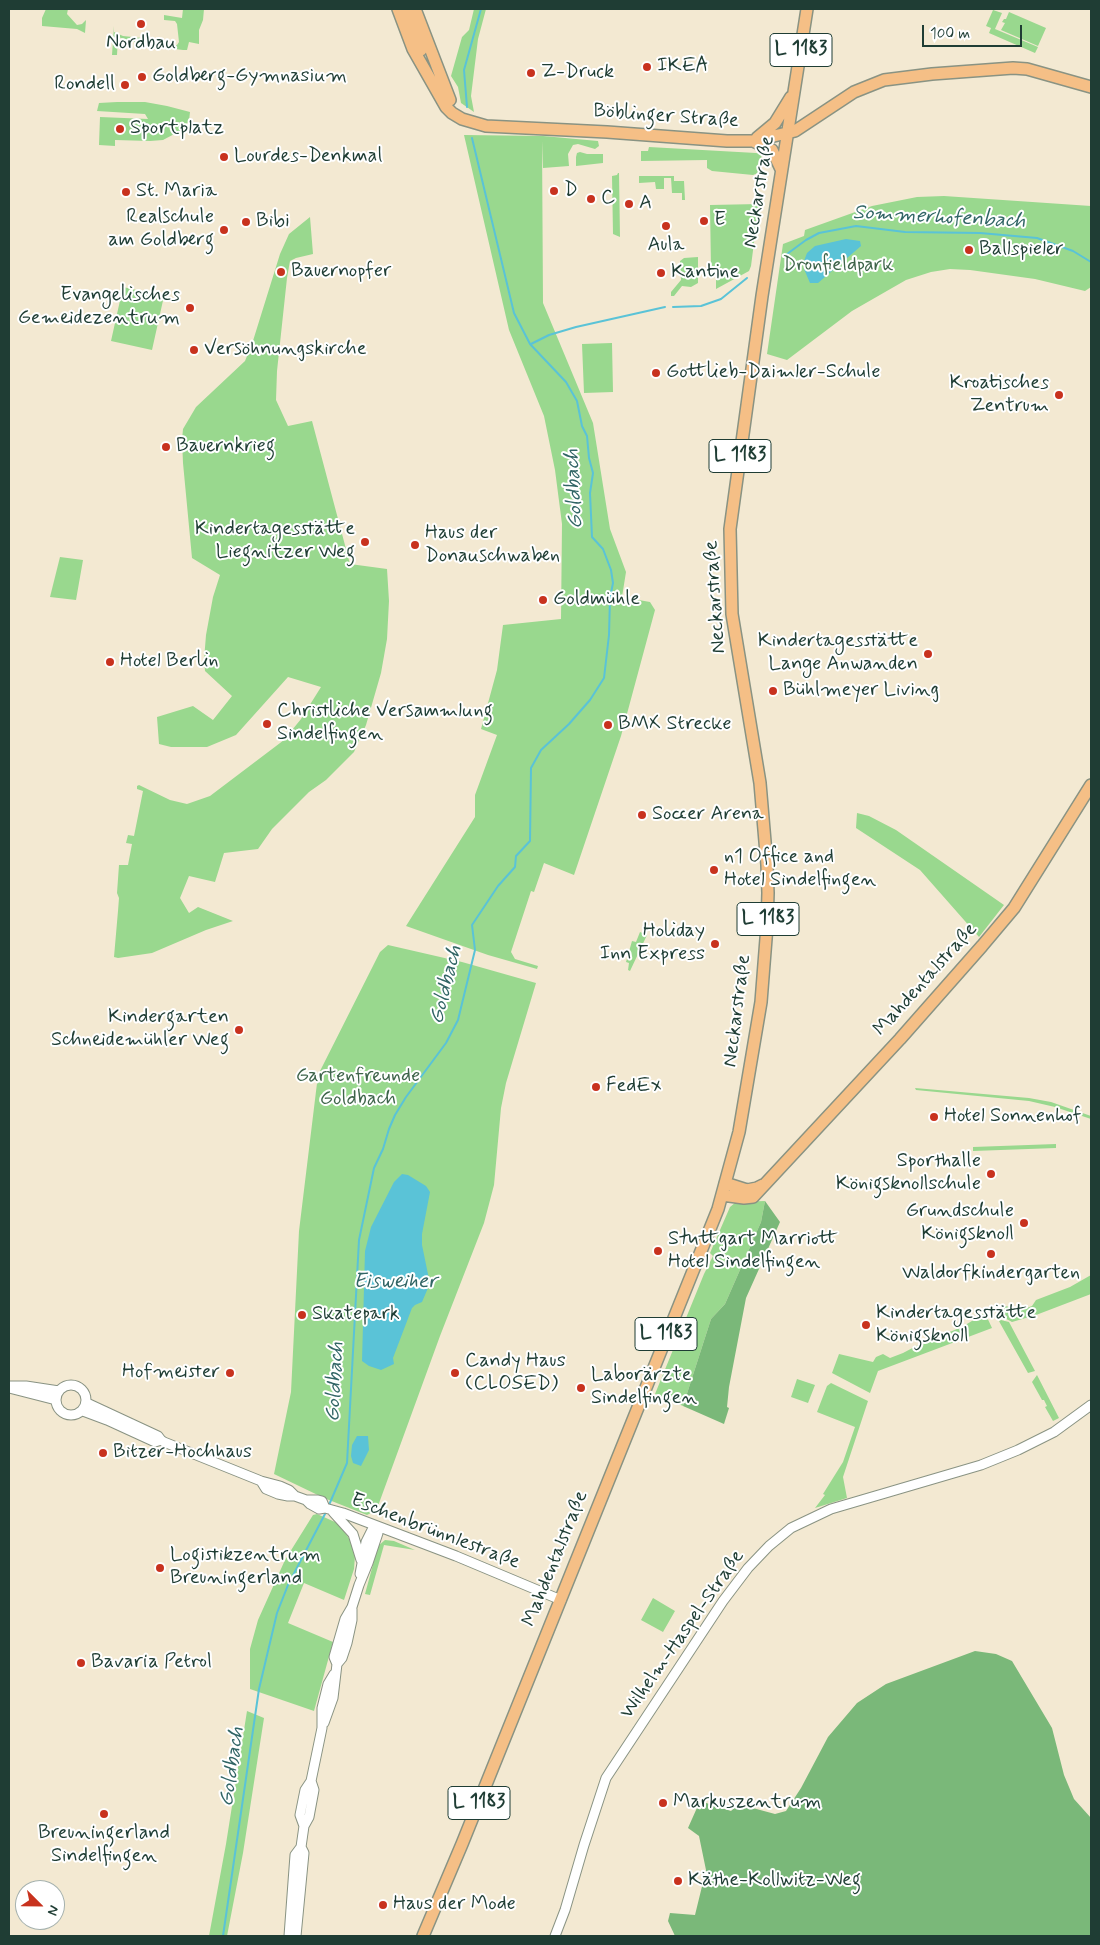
<!DOCTYPE html>
<meta charset="utf-8">
<style>
body{margin:0}
#map{position:relative;width:1100px;height:1945px;overflow:hidden;background:#f3e9d2;font-family:Mynerve,sans-serif}
canvas{display:block}
.frame{position:absolute;inset:0;border:10px solid #1f3d34;pointer-events:none}
.north{position:absolute;left:15px;top:1880px;width:50px;height:50px;box-sizing:border-box;background:#fff;border:1px solid #a5b1ae;border-radius:50%;rotate:113deg;font-size:14px;font-weight:700;line-height:20px;text-align:center;color:#1f3d34}
.north::after{content:'';display:block;margin:auto;width:18px;height:22px;background:#c8321e;clip-path:polygon(50% 0,100% 100%,50% 72%,0 100%)}
.scale{position:absolute;left:922px;top:25px;width:100px;height:22px;box-sizing:border-box;border:2px solid #1f3d34;border-top:0;padding-left:6px;font-size:15px;line-height:18px;white-space:nowrap;color:#1f3d34;-webkit-text-stroke:4px #fff;paint-order:stroke}
</style>
<div id="map">
<canvas width="1100" height="1945"></canvas>
<div class="frame"></div>
<div class="north">N</div>
<div class="scale">100 m</div>
</div>
<script>
const g = document.querySelector('canvas').getContext('2d');
g.lineJoin = 'round';
function fillPath(path, color) {
  g.fillStyle = color;
  g.fill(path, 'evenodd');
}
function poly(rows) {
  const path = new Path2D();
  for (const r of rows) {
    if (r.length === 3) {
      path.moveTo(r[0] + r[2], r[1]);
      path.arc(r[0], r[1], r[2], 0, 2 * Math.PI);
      continue;
    }
    path.moveTo(r[0], r[1]);
    for (let i = 2; i < r.length; i += 2) path.lineTo(r[i], r[i + 1]);
  }
  return path;
}
function trace(path, color, width, dash) {
  g.strokeStyle = color;
  g.lineWidth = width;
  g.lineCap = dash ? 'butt' : 'round';
  g.setLineDash(dash || []);
  g.stroke(path);
}
function label(font, color, halo, rows, align = 'center') {
  g.font = font + ' Mynerve,sans-serif';
  g.lineWidth = 4;
  g.setLineDash([]);
  g.textBaseline = 'middle';
  g.strokeStyle = halo;
  g.fillStyle = color;
  for (const [text, x, y, turn = 0] of rows) {
    g.save();
    g.translate(x, y);
    g.rotate((+turn || 0) * Math.PI / 180);
    g.textAlign = isNaN(turn) ? turn : align;
    if (halo) g.strokeText(text, 0, 0);
    g.fillText(text, 0, 0);
    g.restore();
  }
}
fillPath(poly([
 [46,9,68,9,67,14,77,25,82,24,86,20,85,33,77,29,42,26,42,18],
 [183,9,204,9,203,20,199,30,199,44,189,42,187,50,183,50,144,45,118,37,117,55,112,55,114,26,114,32,123,36,151,39,173,46,177,45,179,42,177,24,175,21,164,20,164,15,182,18],
 [474,9,486,9,478,39,471,96,474,112,461,103,458,87,451,76,462,37,469,30],
 [993,10,1002,13,995,29,1038,47,1035,53,989,33,991,28,986,26],
 [1009,12,1046,28,1038,46,1001,30,1005,23,1002,22,1004,19,1006,19],
 [117,102,145,102,167,106,190,112,189,121,180,131,163,140,150,141,115,140,115,146,99,145,100,117,148,119,145,114,97,111,99,103],
 [464,135,543,136,598,141,599,146,595,149,578,144,573,145,568,154,569,166,543,168,542,141,543,303,593,423,610,529,626,572,622,597,650,602,655,610,621,736,574,875,544,863,534,892,531,891,511,952,515,959,538,966,537,969,488,955,406,926,475,817,475,795,497,735,481,729,497,670,503,625,561,619,562,524,555,470,544,416,509,330],
 [649,147,756,153,761,154,762,160,758,173,753,175,712,171,707,168,707,160,641,161,641,151,648,151],
 [580,152,587,154,603,154,603,163,576,166,576,157,577,153],
 [618,173,619,173,620,237,613,234,612,176,617,175],
 [639,176,674,176,674,181,684,181,685,200,682,200,682,193,672,193,671,178,664,178,664,189,656,189,655,182,639,183],
 [944,196,1091,206,1091,287,1085,291,1035,279,970,270,950,269,931,272,906,280,852,311,787,360,767,354,783,244,804,236,805,230,872,206,917,197],
 [759,204,751,266,749,271,716,289,716,269,711,269,710,205],
 [310,217,313,254,296,258,290,261,287,278,277,371,276,400,288,426,312,421,350,564,387,569,389,601,387,639,381,673,366,725,354,752,326,780,309,792,272,829,258,849,224,853,215,882,189,876,180,898,189,913,198,907,233,921,206,930,152,953,118,958,114,957,118,911,119,898,117,893,119,865,128,865,132,844,126,843,128,835,134,836,143,791,137,789,137,786,139,785,170,800,187,804,210,796,284,740,301,719,321,687,288,677,236,735,207,747,171,747,159,744,157,717,193,706,213,720,232,696,205,671,204,660,206,635,213,597,220,575,192,558,183,463,182,440,183,429,196,407,245,361,252,344,280,254,289,234],
 [698,257,698,283,691,287,682,286,674,296,671,296,671,292,681,280,680,261,684,258],
 [123,287,164,296,152,350,111,341],
 [612,343,613,392,584,393,582,344],
 [60,557,83,560,76,600,50,597],
 [857,813,869,816,896,830,1004,905,979,937,920,870,856,828],
 [640,932,647,935,630,971,628,970,629,963,626,962,632,941,636,942],
 [388,945,462,962,536,983,506,1083,501,1108,494,1185,484,1223,440,1336,378,1506,375,1511,367,1515,324,1498,274,1474,291,1392,299,1231,318,1075,380,952],
 [915,1088,1029,1098,1051,1102,1091,1116,1091,1119,1055,1107,1029,1101,916,1090],
 [1056,1144,1056,1148,973,1151,973,1147],
 [765,1201,761,1222,725,1304,711,1319,683,1406,655,1394,704,1274,713,1256,710,1253,730,1207,736,1202],
 [1091,1275,1091,1294,1036,1315,1012,1322,1001,1316,997,1308,1004,1306,1024,1309,1032,1306,1036,1300,1070,1287],
 [985,1313,992,1328,878,1371,870,1393,832,1373,839,1354,873,1362,876,1357,883,1354,890,1358,903,1353,922,1343,962,1327],
 [1001,1320,1009,1322,1035,1371,1028,1373,1000,1323,999,1321],
 [1037,1375,1059,1418,1053,1421,1045,1407,1047,1406,1044,1400,1042,1400,1032,1382],
 [797,1379,815,1385,808,1403,791,1397],
 [831,1383,868,1401,843,1477,847,1498,815,1508,825,1495,823,1494,843,1462,855,1427,817,1412,827,1386],
 [317,1514,335,1522,341,1527,353,1544,355,1556,354,1569,344,1600,304,1583,288,1623,333,1642,314,1711,250,1689,250,1649,258,1620,285,1560,313,1515],
 [385,1540,394,1541,415,1550,384,1545,370,1595,365,1594,378,1546],
 [653,1598,675,1611,663,1632,641,1620],
 [247,1711,264,1718,243,1853,227,1936,209,1936,226,1844]
]), '#99d88e');
fillPath(poly([
 [765,1201,780,1222,746,1298,729,1387,727,1407,729,1408,724,1424,683,1406,711,1319,725,1304,761,1222],
 [975,1651,996,1654,1012,1661,1052,1728,1064,1775,1074,1799,1091,1818,1091,1936,675,1936,668,1921,670,1913,695,1915,706,1870,699,1836,688,1828,700,1801,731,1811,738,1804,775,1814,786,1811,801,1788,828,1737,857,1703,886,1684]
]), '#7ab879');
fillPath(poly([
 [846,239,860,241,861,246,818,283,810,283,804,269,804,261,807,253,815,246],
 [402,1174,408,1175,426,1186,430,1192,422,1234,422,1245,429,1279,428,1288,422,1302,415,1305,412,1308,393,1358,394,1364,381,1370,369,1366,362,1361,365,1251,371,1227,394,1182],
 [357,1436,368,1436,369,1450,361,1466,353,1463,351,1456,352,1445]
]), '#5ac3d7');
trace(poly([
 [467,107,464,70,481,9],
 [787,254,806,240,819,233,856,226,905,232,980,233,1037,238,1073,251,1091,262],
 [673,307,701,306,721,299,747,278],
 [531,344,549,335,576,327,665,307],
 [329,1505,347,1463,359,1240,374,1168,383,1149,389,1129,395,1115,406,1097,446,1043,458,1020,475,950,472,925,498,886,515,867,516,856,530,841,531,768,541,750,569,724,590,700,604,678,609,635,610,598,613,583,611,570,603,549,592,537,590,493,593,473,589,458,587,436,582,426,577,401,566,382,530,344,514,313,472,138],
 [223,1936,259,1689,277,1613,288,1585,326,1512]
]), '#5ac3d7', 2);
const minor = poly([
 [71,1400,15],
 [9,1386,26,1386,59,1391],
 [9,1388,56,1400],
 [87,1403,158,1436,161,1440,164,1442,261,1481,280,1486,289,1490,295,1496,306,1500,318,1500,322,1501,325,1508],
 [83,1411,107,1420,155,1442,161,1440],
 [261,1481,266,1489,278,1494,288,1496,295,1496],
 [306,1500,310,1504,319,1509,325,1508,343,1513,456,1556,561,1600],
 [333,1512,353,1534,361,1560],
 [360,1574,366,1542,372,1530,377,1527],
 [337,1664,334,1657,345,1619,352,1607,359,1585,368,1563,378,1533,377,1527],
 [324,1723,333,1698,337,1664,342,1658,347,1643,352,1620,352,1609],
 [304,1826,300,1815,305,1790,311,1781],
 [289,1936,295,1855,301,1847,304,1826,309,1817,314,1790,311,1781,322,1728,322,1708,328,1684,334,1674],
 [296,1936,304,1853,301,1847],
 [555,1936,565,1910,584,1845,606,1778,723,1601,748,1568,769,1546,791,1528,831,1509,981,1465,1018,1450,1054,1432,1091,1405]
]);
const major = poly([
 [398,9,413,49,446,107,452,113,462,119,486,126,607,132,727,141,753,141,795,131,854,92,884,80,932,74,1013,68,1027,69,1091,87],
 [407,9,421,50],
 [415,9,450,100],
 [757,138,775,123,791,97],
 [753,141,772,150,781,169],
 [725,1183,747,1190,757,1188,763,1185],
 [722,1195,744,1198,753,1197,900,1039,982,946,1014,908,1091,785],
 [423,1936,462,1844,718,1209,739,1132,761,1002,767,926,768,893,767,865,760,783,732,614,730,529,762,296,807,9]
]);
trace(minor, '#899383', 11);
trace(major, '#899383', 14);
trace(minor, '#fff', 9);
trace(major, '#f5bf86', 11);
for (const [x, y, r, color] of [
 [141,24,5,"#c8321e"],
 [647,67,5,"#c8321e"],
 [531,73,5,"#c8321e"],
 [142,77,5,"#c8321e"],
 [125,85,5,"#c8321e"],
 [120,129,5,"#c8321e"],
 [224,157,5,"#c8321e"],
 [554,191,5,"#c8321e"],
 [126,192,5,"#c8321e"],
 [591,199,5,"#c8321e"],
 [629,204,5,"#c8321e"],
 [704,221,5,"#c8321e"],
 [246,222,5,"#c8321e"],
 [666,226,5,"#c8321e"],
 [224,230,5,"#c8321e"],
 [969,250,5,"#c8321e"],
 [281,272,5,"#c8321e"],
 [661,273,5,"#c8321e"],
 [190,308,5,"#c8321e"],
 [194,350,5,"#c8321e"],
 [656,373,5,"#c8321e"],
 [1059,395,5,"#c8321e"],
 [166,447,5,"#c8321e"],
 [365,542,5,"#c8321e"],
 [415,545,5,"#c8321e"],
 [543,600,5,"#c8321e"],
 [928,654,5,"#c8321e"],
 [110,662,5,"#c8321e"],
 [773,691,5,"#c8321e"],
 [267,724,5,"#c8321e"],
 [608,725,5,"#c8321e"],
 [642,815,5,"#c8321e"],
 [714,870,5,"#c8321e"],
 [715,944,5,"#c8321e"],
 [239,1030,5,"#c8321e"],
 [596,1087,5,"#c8321e"],
 [934,1117,5,"#c8321e"],
 [991,1174,5,"#c8321e"],
 [1024,1223,5,"#c8321e"],
 [658,1251,5,"#c8321e"],
 [991,1254,5,"#c8321e"],
 [302,1315,5,"#c8321e"],
 [866,1325,5,"#c8321e"],
 [230,1373,5,"#c8321e"],
 [455,1373,5,"#c8321e"],
 [581,1388,5,"#c8321e"],
 [103,1453,5,"#c8321e"],
 [160,1568,5,"#c8321e"],
 [81,1663,5,"#c8321e"],
 [663,1803,5,"#c8321e"],
 [104,1814,5,"#c8321e"],
 [678,1881,5,"#c8321e"],
 [383,1905,5,"#c8321e"]
]) {
  const dot = new Path2D();
  dot.arc(x, y, r, 0, 2 * Math.PI);
  g.fillStyle = color;
  g.fill(dot);
  trace(dot, '#fff', 2);
}
for (const [x, y, w] of [
 [801,50,62],
 [740,456,62],
 [768,919,62],
 [666,1334,62],
 [479,1803,62]
]) {
  const box = new Path2D();
  box.roundRect(x - w / 2, y - 16.5, w, 33, 4);
  g.fillStyle = '#fff';
  g.fill(box);
  trace(box, '#1f3d34', 1);
}
label('bold 19px', '#1f3d34', null, [
 ["L 1183",801,50],
 ["L 1183",740,456],
 ["L 1183",768,919],
 ["L 1183",666,1334],
 ["L 1183",479,1803]
]);
label('20px', '#1f3d34', '#fff', [
 ["Nordbau",141,44,"center"],
 ["IKEA",657,67],
 ["Z-Druck",541,73],
 ["Goldberg-Gymnasium",152,77],
 ["Rondell",115,85,"right"],
 ["Sportplatz",130,129],
 ["Lourdes-Denkmal",234,157],
 ["D",564,191],
 ["St. Maria",136,192],
 ["C",601,199],
 ["A",639,204],
 ["Realschule",214,218,"right"],
 ["am Goldberg",214,241,"right"],
 ["E",714,221],
 ["Bibi",256,222],
 ["Aula",666,246,"center"],
 ["Ballspieler",979,250],
 ["Bauernopfer",291,272],
 ["Kantine",671,273],
 ["Evangelisches",180,296,"right"],
 ["Gemeidezentrum",180,319,"right"],
 ["Versöhnungskirche",204,350],
 ["Gottlieb-Daimler-Schule",666,373],
 ["Kroatisches",1049,384,"right"],
 ["Zentrum",1049,407,"right"],
 ["Bauernkrieg",176,447],
 ["Kindertagesstätte",355,530,"right"],
 ["Liegnitzer Weg",355,553,"right"],
 ["Haus der",425,534],
 ["Donauschwaben",425,557],
 ["Goldmühle",553,600],
 ["Kindertagesstätte",918,642,"right"],
 ["Lange Anwanden",918,665,"right"],
 ["Hotel Berlin",120,662],
 ["Bühlmeyer Living",783,691],
 ["Christliche Versammlung",277,712],
 ["Sindelfingen",277,735],
 ["BMX Strecke",618,725],
 ["Soccer Arena",652,815],
 ["n1 Office and",724,858],
 ["Hotel Sindelfingen",724,881],
 ["Holiday",705,932,"right"],
 ["Inn Express",705,955,"right"],
 ["Kindergarten",229,1018,"right"],
 ["Schneidemühler Weg",229,1041,"right"],
 ["FedEx",606,1087],
 ["Hotel Sonnenhof",944,1117],
 ["Sporthalle",981,1162,"right"],
 ["Königsknollschule",981,1185,"right"],
 ["Grundschule",1014,1212,"right"],
 ["Königsknoll",1014,1235,"right"],
 ["Stuttgart Marriott",668,1240],
 ["Hotel Sindelfingen",668,1263],
 ["Waldorfkindergarten",991,1274,"center"],
 ["Kindertagesstätte",876,1314],
 ["Königsknoll",876,1337],
 ["Skatepark",312,1315],
 ["Candy Haus",465,1362],
 ["(CLOSED)",465,1385],
 ["Hofmeister",220,1373,"right"],
 ["Laborärzte",591,1376],
 ["Sindelfingen",591,1399],
 ["Bitzer-Hochhaus",113,1453],
 ["Logistikzentrum",170,1556],
 ["Breuningerland",170,1579],
 ["Bavaria Petrol",91,1663],
 ["Markuszentrum",673,1803],
 ["Breuningerland",104,1834,"center"],
 ["Sindelfingen",104,1857,"center"],
 ["Käthe-Kollwitz-Weg",688,1881],
 ["Haus der Mode",393,1905]
], 'left');
label('20px', '#1f3d34', '#fff', [
 ["Böblinger Straße",666,117,4],
 ["Neckarstraße",760,192,-81],
 ["Neckarstraße",716,597,-94],
 ["Mahdentalstraße",926,980,-48],
 ["Neckarstraße",738,1011,-83],
 ["Eschenbrünnlestraße",435,1532,21],
 ["Mahdentalstraße",556,1559,-68],
 ["Wilhelm-Haspel-Straße",683,1635,-55]
]);
label('20px', '#3e644a', '#fff', [
 ["Dronfieldpark",838,266],
 ["Gartenfreunde",358,1077],
 ["Goldbach",358,1100]
]);
label('italic 21px', '#316565', '#fff', [
 ["Sommerhofenbach",939,218,3],
 ["Goldbach",575,489,-93],
 ["Goldbach",447,985,-76],
 ["Eisweiher",395,1283],
 ["Goldbach",336,1382,-87],
 ["Goldbach",233,1767,-82]
]);
</script>
